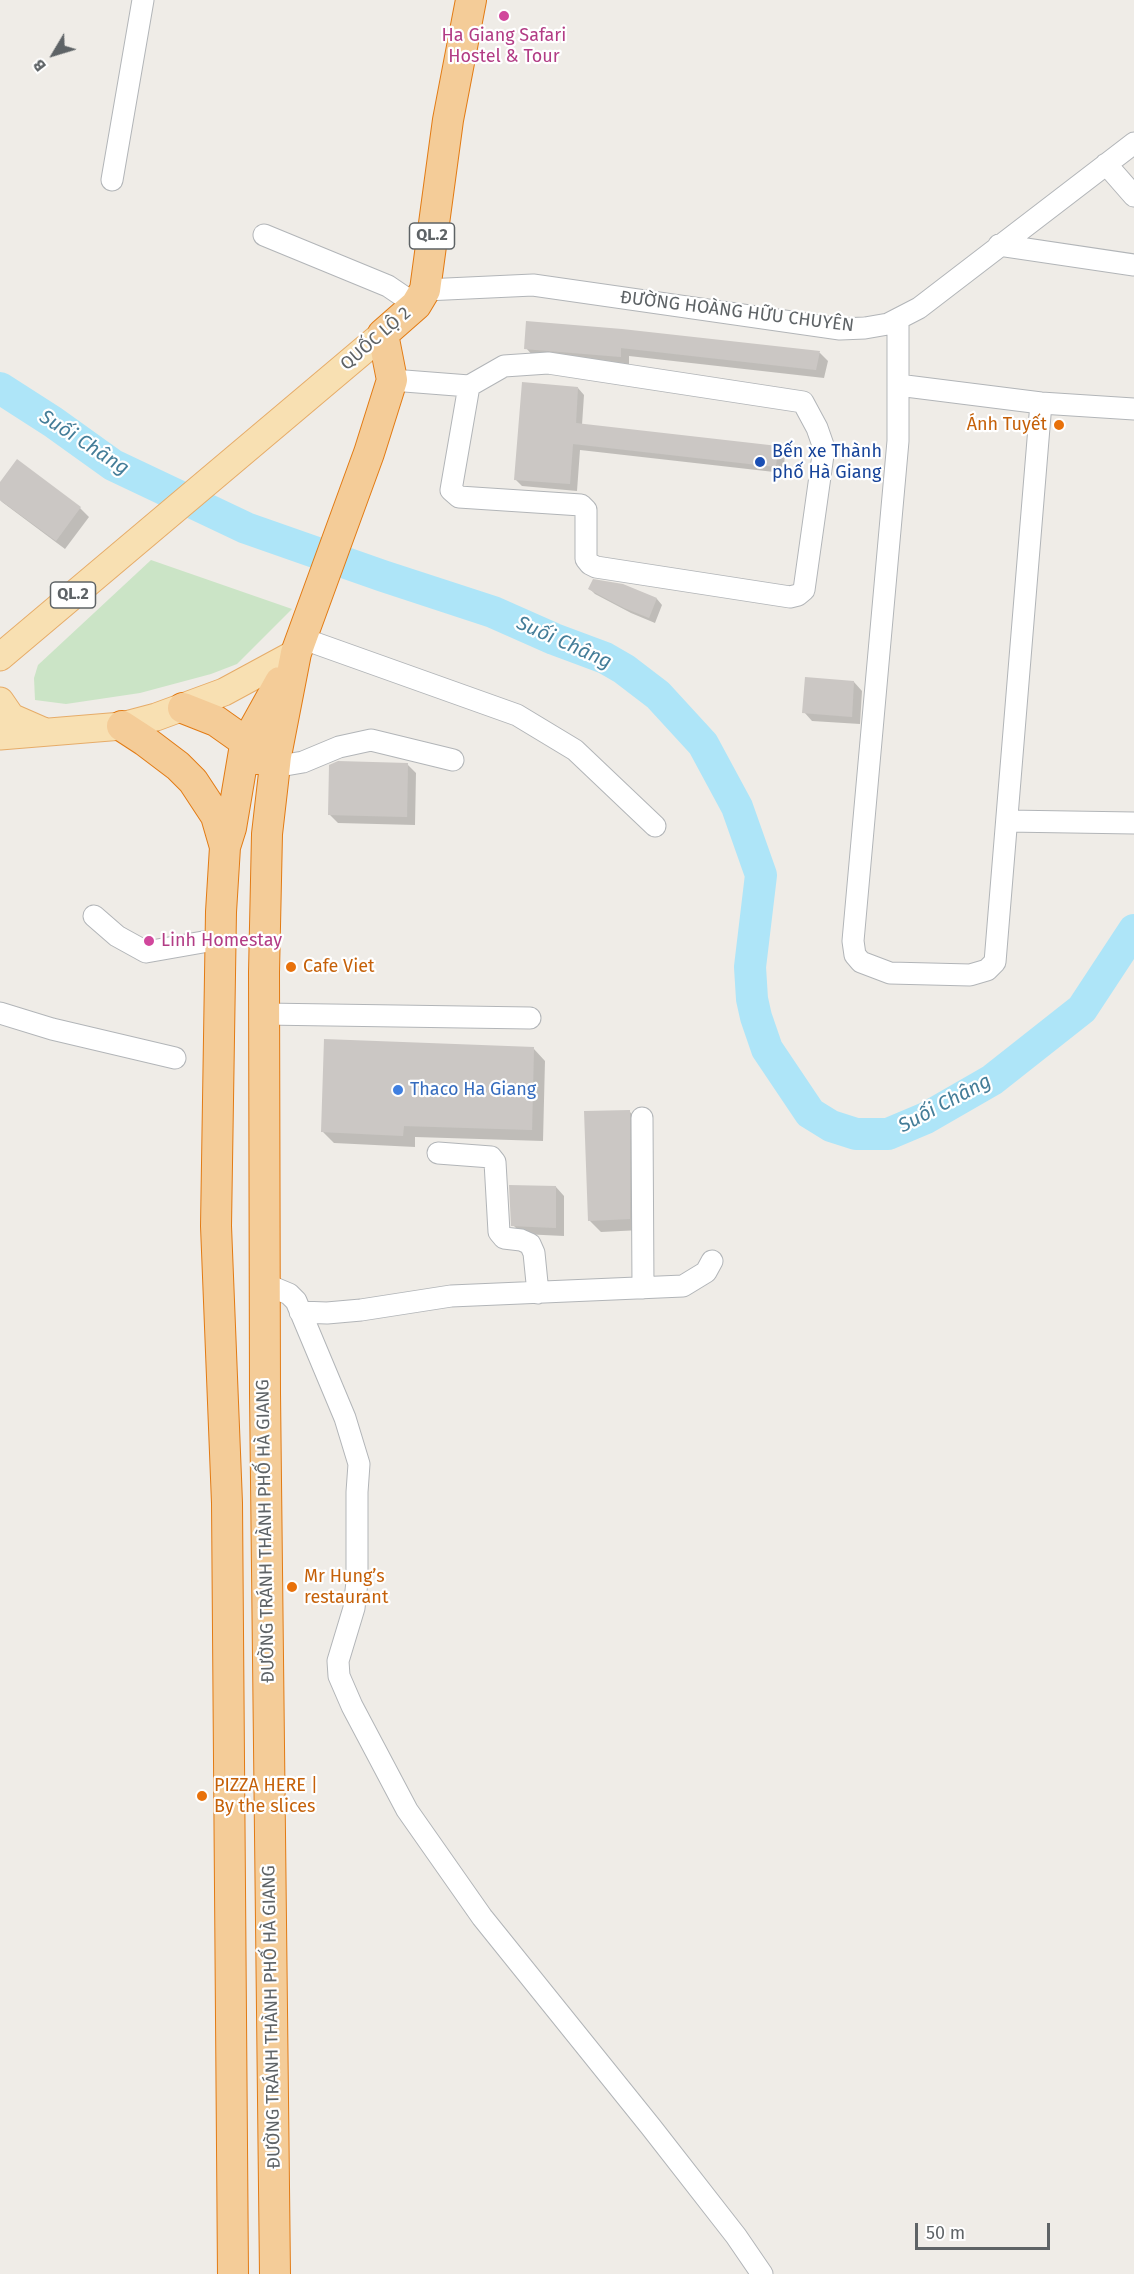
<!DOCTYPE html>
<meta charset="utf-8">
<style>
body{margin:0}
#map{position:relative;width:1134px;height:2274px;overflow:hidden;background:#efece7;font-family:"Fira Sans",sans-serif}
canvas{display:block}
.north{position:absolute;left:24px;top:24px;width:60px;height:60px;-webkit-text-stroke:4px #fff;paint-order:stroke;rotate:232deg;font-size:16px;font-weight:700;line-height:24px;text-align:center;color:#5e6366}
.north::after{content:'';display:block;margin:auto;width:21px;height:27px;background:#5e6366;clip-path:polygon(50% 0,100% 100%,50% 72%,0 100%)}
.scale{position:absolute;left:915px;top:2223px;width:135px;height:27px;box-sizing:border-box;border:3px solid #5e6366;border-top:0;padding-left:8px;font-size:18px;line-height:21px;white-space:nowrap;color:#5e6366;-webkit-text-stroke:4px #fff;paint-order:stroke}
</style>
<div id="map">
<canvas width="1134" height="2274"></canvas>
<div class="north">B</div>
<div class="scale">50 m</div>
</div>
<script>
const g = document.querySelector('canvas').getContext('2d');
g.lineJoin = 'round';
function fillPath(path, color) {
  g.fillStyle = color;
  g.fill(path, 'evenodd');
}
function poly(rows) {
  const path = new Path2D();
  for (const r of rows) {
    path.moveTo(r[0], r[1]);
    for (let i = 2; i < r.length; i += 2) path.lineTo(r[i], r[i + 1]);
  }
  return path;
}
function trace(path, color, width, dash) {
  g.strokeStyle = color;
  g.lineWidth = width;
  g.lineCap = dash ? 'butt' : 'round';
  g.setLineDash(dash || []);
  g.stroke(path);
}
function label(font, color, halo, rows, align = 'center') {
  g.font = font + ' "Fira Sans",sans-serif';
  g.lineWidth = 4.5;
  g.setLineDash([]);
  g.textBaseline = 'middle';
  g.strokeStyle = halo;
  g.fillStyle = color;
  for (const [text, x, y, turn = 0] of rows) {
    g.save();
    g.translate(x, y);
    g.rotate((+turn || 0) * Math.PI / 180);
    g.textAlign = isNaN(turn) ? turn : align;
    if (halo) g.strokeText(text, 0, 0);
    g.fillText(text, 0, 0);
    g.restore();
  }
}
fillPath(poly([
 [151,560,292,609,237,664,211,674,140,693,66,704,35,700,34,678,38,665]
]), '#cbe4c6');
fillPath(poly([
 [622,330,820,353,828,361,824,378,629,356,629,365,534,357,526,348],
 [578,388,584,395,582,425,778,448,785,455,783,473,580,450,577,491,522,486,515,479],
 [0,485,80,508,89,517,65,549,2,502,0,500],
 [623,586,657,599,662,605,655,623,631,613,595,594,590,589],
 [854,682,862,691,860,724,812,721,804,712],
 [407,764,416,773,415,825,338,823,330,815],
 [534,1049,545,1061,543,1141,415,1137,415,1147,334,1143,323,1132],
 [629,1111,641,1123,641,1230,601,1232,589,1220],
 [556,1187,564,1196,564,1236,522,1234,513,1225]
]), '#0003');
trace(poly([
 [0,388,53,422,113,465,246,528,383,576,493,612,554,639,605,658,624,669,658,695,703,744,737,807,761,875,750,967,752,999,756,1017,767,1049,810,1113,831,1126,856,1134,888,1134,926,1118,992,1080,1082,1009,1134,930]
]), '#aee5f8', 32);
fillPath(poly([
 [526,321,622,329,820,351,816,370,621,348,621,357,524,349],
 [522,382,578,387,576,423,778,446,776,467,573,444,570,484,514,480],
 [17,459,81,507,56,541,0,500,0,482],
 [593,579,623,584,657,598,649,618,624,608,588,589],
 [805,677,854,681,852,717,802,713],
 [338,761,408,763,407,817,328,815,329,765],
 [324,1039,534,1047,532,1130,404,1126,403,1136,321,1132],
 [630,1110,630,1219,588,1221,584,1111],
 [509,1185,556,1186,556,1228,511,1226]
]), '#cbc7c4');
const minor = poly([
 [1106,164,1134,196],
 [112,180,143,0],
 [264,235,388,286,416,305],
 [999,245,1134,265],
 [425,290,533,285,840,329,865,328,888,324,919,308,1134,143],
 [898,320,898,441,853,941,855,955,861,962,890,973,970,975,987,970,995,962,1041,403],
 [392,380,469,386,504,366,548,363,803,402,817,428,824,448,804,590,798,595,790,597,596,567,590,564,586,559,586,510,581,505,459,497,451,490,469,386],
 [898,385,1041,403,1134,409],
 [301,638,517,715,575,750,655,826],
 [274,767,303,762,339,747,371,740,453,760],
 [1007,821,1134,823],
 [94,916,117,936,146,952,220,939],
 [0,1013,52,1029,175,1058],
 [264,1014,530,1018],
 [642,1118,643,1288],
 [438,1153,491,1157,495,1162,499,1232,504,1238,521,1240,530,1244,534,1253,538,1293],
 [265,1284,289,1294,296,1301,345,1418,359,1464,357,1492,357,1582,354,1608,338,1661,339,1676,352,1706,407,1810,482,1917,651,2127,736,2236,762,2274],
 [300,1312,327,1313,361,1310,451,1296,683,1286,706,1272,712,1261]
]);
const major = poly([
 [0,657,383,334],
 [0,701,11,717,43,731],
 [0,736,122,726,156,717,224,692,296,653]
]);
const highway = poly([
 [183,708,216,721,240,738,257,759],
 [122,726,145,741,178,766,193,781,216,816,225,847],
 [233,2274,227,1503,216,1226,221,912,225,847,231,828,245,745,280,682],
 [275,2274,265,1393,264,972,267,834,276,756,296,653,369,453,392,380,383,334,416,305,425,290,448,120,471,0]
]);
trace(minor, '#b2b5b8', 23);
trace(major, '#e6ac69', 29);
trace(highway, '#e27b14', 32);
trace(minor, '#fff', 21);
trace(major, '#f8e0b2', 27);
trace(highway, '#f4cc98', 30);
for (const [x, y, r, color] of [
 [504,16,6,"#d1479c"],
 [1059,425,6,"#e8710a"],
 [760,462,6,"#1a4fb4"],
 [149,941,6,"#d1479c"],
 [291,967,6,"#e8710a"],
 [398,1090,6,"#3f7fe0"],
 [292,1587,6,"#e8710a"],
 [202,1796,6,"#e8710a"]
]) {
  const dot = new Path2D();
  dot.arc(x, y, r, 0, 2 * Math.PI);
  g.fillStyle = color;
  g.fill(dot);
  trace(dot, '#fff', 2);
}
for (const [x, y, w] of [
 [432,236,45],
 [73,595,45]
]) {
  const box = new Path2D();
  box.roundRect(x - w / 2, y - 13, w, 26, 4.5);
  g.fillStyle = '#fff';
  g.fill(box);
  trace(box, '#5e6366', 1.5);
}
label('bold 16px', '#5e6366', null, [
 ["QL.2",432,236],
 ["QL.2",73,595]
]);
label('18px', '#b23c85', '#fff', [
 ["Ha Giang Safari",504,36],
 ["Hostel & Tour",504,57],
 ["Linh Homestay",161,941,"left"]
]);
label('18px', '#5e6366', '#fff', [
 ["ĐƯỜNG HOÀNG HỮU CHUYÊN",737,312,7],
 ["QUỐC LỘ 2",376,339,-41],
 ["ĐƯỜNG TRÁNH THÀNH PHỐ HÀ GIANG",266,1531,-91],
 ["ĐƯỜNG TRÁNH THÀNH PHỐ HÀ GIANG",272,2017,-91]
]);
label('18px', '#c56008', '#fff', [
 ["Ánh Tuyết",1047,425,"right"],
 ["Cafe Viet",303,967],
 ["Mr Hung’s",304,1577],
 ["restaurant",304,1598],
 ["PIZZA HERE |",214,1786],
 ["By the slices",214,1807]
], 'left');
label('18px', '#164399', '#fff', [
 ["Bến xe Thành",772,452],
 ["phố Hà Giang",772,473]
], 'left');
label('18px', '#366cbe', '#fff', [
 ["Thaco Ha Giang",410,1090]
], 'left');
label('italic 20px', '#447d98', '#fff', [
 ["Suối Châng",84,443,33],
 ["Suối Châng",564,643,24],
 ["Suối Châng",945,1104,-28]
]);
</script>
